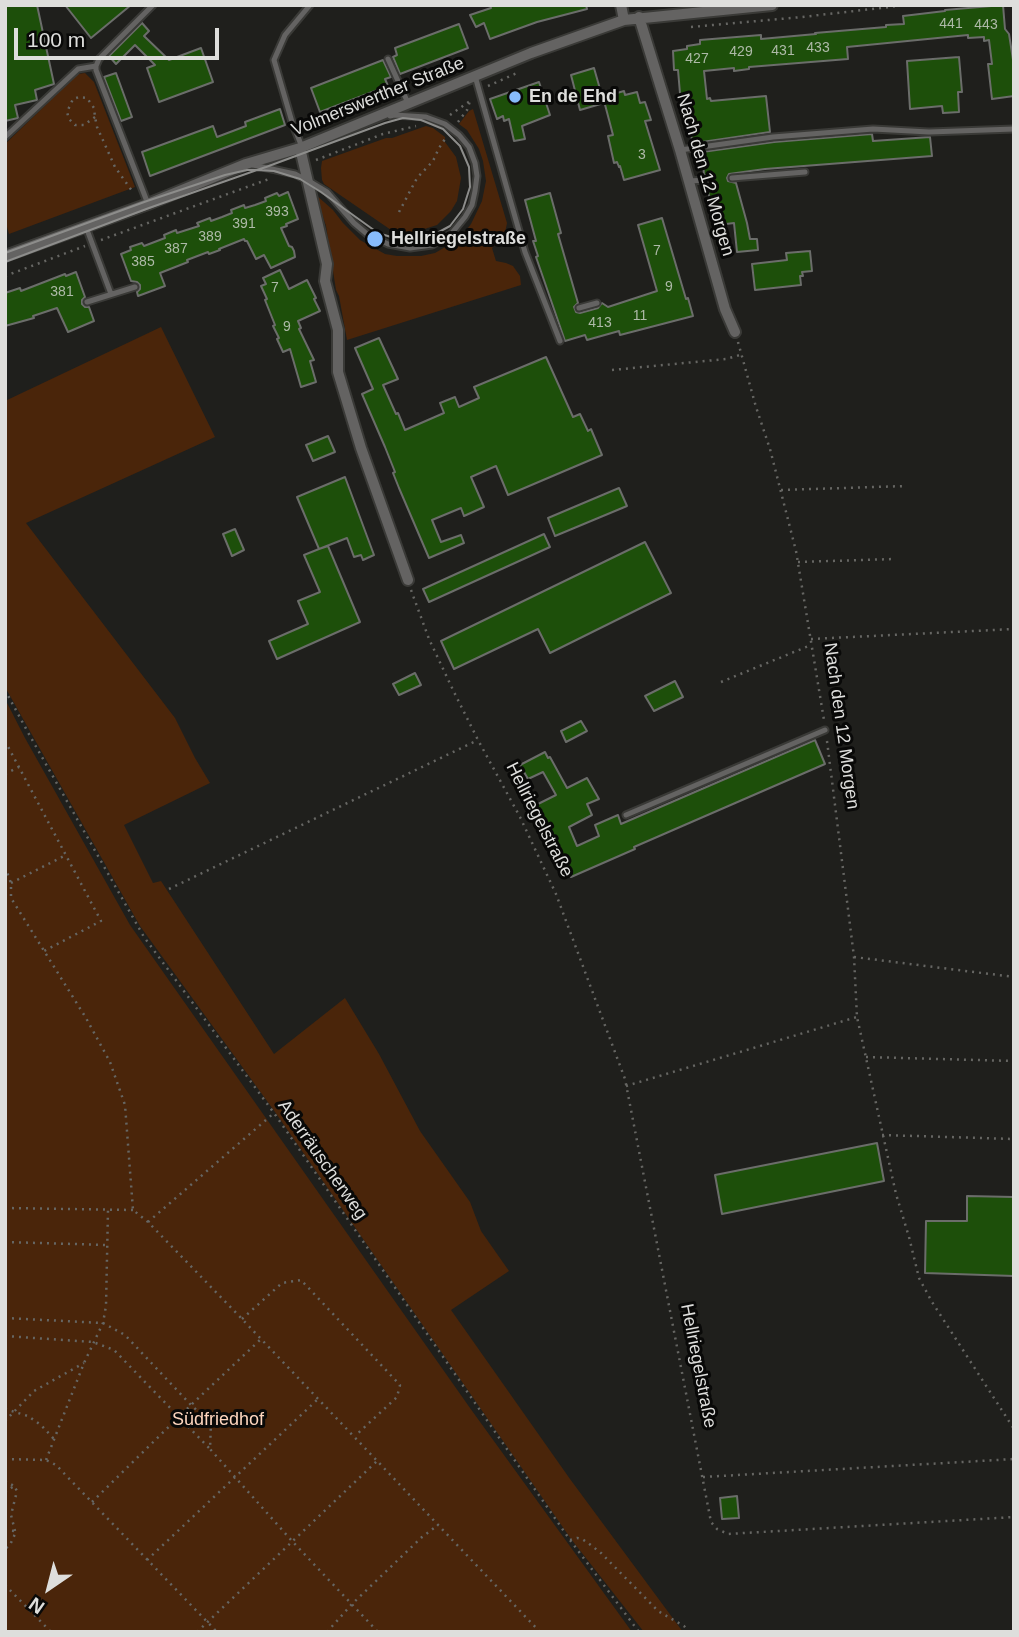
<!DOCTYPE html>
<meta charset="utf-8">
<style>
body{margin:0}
#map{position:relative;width:1019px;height:1637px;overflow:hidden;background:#1f1f1c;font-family:Arial,sans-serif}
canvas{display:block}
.frame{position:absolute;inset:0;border:7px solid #dededc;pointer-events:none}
.north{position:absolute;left:14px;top:1553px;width:70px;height:70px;-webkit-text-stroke:5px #090908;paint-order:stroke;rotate:215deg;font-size:19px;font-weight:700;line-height:28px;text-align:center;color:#dededc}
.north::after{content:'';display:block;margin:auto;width:24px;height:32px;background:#dededc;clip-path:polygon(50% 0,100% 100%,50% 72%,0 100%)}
.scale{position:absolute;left:14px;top:28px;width:205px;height:32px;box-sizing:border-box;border:4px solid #dededc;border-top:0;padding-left:9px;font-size:21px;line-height:24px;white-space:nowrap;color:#dededc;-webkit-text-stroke:5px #090908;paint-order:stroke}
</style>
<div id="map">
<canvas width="1019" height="1637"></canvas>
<div class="frame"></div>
<div class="north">N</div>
<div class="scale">100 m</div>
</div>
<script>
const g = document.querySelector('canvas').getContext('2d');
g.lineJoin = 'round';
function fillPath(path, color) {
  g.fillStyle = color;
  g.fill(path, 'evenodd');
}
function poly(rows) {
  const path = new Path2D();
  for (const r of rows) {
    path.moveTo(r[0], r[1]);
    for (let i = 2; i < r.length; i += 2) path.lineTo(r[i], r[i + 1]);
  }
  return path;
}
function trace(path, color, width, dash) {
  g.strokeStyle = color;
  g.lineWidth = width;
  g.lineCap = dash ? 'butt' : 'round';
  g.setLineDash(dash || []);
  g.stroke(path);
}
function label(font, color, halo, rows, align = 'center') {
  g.font = font + ' Arial,sans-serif';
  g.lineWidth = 6;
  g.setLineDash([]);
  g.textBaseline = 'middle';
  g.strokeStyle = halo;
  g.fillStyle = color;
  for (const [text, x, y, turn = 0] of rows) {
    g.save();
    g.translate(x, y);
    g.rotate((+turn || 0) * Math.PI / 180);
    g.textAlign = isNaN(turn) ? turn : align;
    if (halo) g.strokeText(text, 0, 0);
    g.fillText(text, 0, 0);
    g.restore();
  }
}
fillPath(poly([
 [85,73,94,82,135,187,9,234,5,220,5,144,78,74],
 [473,109,507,223,505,233,501,240,492,248,496,261,506,263,513,266,520,276,521,285,347,340,339,296,336,290,326,226,316,195,333,210,343,223,360,240,385,254,397,256,421,256,435,253,447,246,464,233,471,224,482,201,486,181,483,161,479,149,472,138,467,130,459,124,469,111],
 [426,126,433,128,445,137,445,142,456,157,461,178,457,201,451,211,437,225,415,232,401,232,391,230,324,184,322,180,321,168,322,161,386,138,392,138],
 [161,327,215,437,26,523,175,718,195,758,210,783,124,825,153,883,161,881,274,1054,345,998,379,1054,420,1131,470,1202,481,1231,509,1271,451,1310,570,1479,683,1632,644,1632,571,1539,275,1112,140,926,5,687,5,401],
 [5,699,25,738,130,925,470,1408,632,1632,5,1632]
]), '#4a250a');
const building = poly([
 [5,5,37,5,54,84,35,90,37,100,15,105,18,118,5,121,5,5],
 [65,5,131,5,91,38,65,5],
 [490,5,586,5,587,9,537,22,490,39,484,23,476,27,470,15,491,8,490,5],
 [1003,5,1005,29,1009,34,1014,66,1014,96,992,99,988,64,992,64,989,40,984,41,984,37,968,38,968,35,847,47,848,59,749,67,749,69,734,71,734,68,704,71,707,99,710,98,711,101,766,96,770,132,702,142,692,141,690,122,687,122,685,105,681,105,678,70,674,70,673,51,687,49,687,46,700,44,700,40,761,35,761,39,816,34,815,33,886,27,886,25,904,24,903,16,945,11,945,10,1003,5],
 [142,23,149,31,144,36,169,60,201,48,213,82,159,102,147,68,155,65,135,45,116,64,109,56,142,23],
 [459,24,468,48,400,74,393,57,397,55,395,48,459,24],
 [959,57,962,92,958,92,959,112,943,113,942,106,910,109,907,61,959,57],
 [383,60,391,77,385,79,388,86,320,112,311,88,383,60],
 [594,68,604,103,580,110,571,75,594,68],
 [116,73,132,117,121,121,104,77,116,73],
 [539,82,550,115,522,126,525,139,514,141,509,119,504,121,503,116,497,119,490,99,539,82],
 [624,91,625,95,637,92,640,103,645,102,651,120,645,121,660,170,624,180,620,166,619,167,617,162,614,163,608,136,613,135,603,97,624,91],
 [280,109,285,125,150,176,142,152,213,126,217,137,246,126,245,122,280,109],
 [872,134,873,141,930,137,932,156,765,169,729,174,727,178,728,181,736,183,747,223,750,239,757,239,758,250,737,252,734,223,718,225,714,212,706,185,710,183,711,179,709,176,704,175,702,152,774,142,872,134],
 [288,192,298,219,286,224,287,226,281,228,289,246,292,247,294,251,295,257,271,268,264,255,256,259,247,241,245,241,244,239,219,249,220,250,209,254,208,252,187,260,188,262,160,273,165,286,138,296,137,292,140,289,140,285,137,282,131,281,121,254,131,250,130,247,142,243,144,246,165,238,164,235,176,230,177,233,199,226,197,223,210,218,211,221,222,217,232,213,231,210,244,205,245,208,255,205,266,201,265,198,277,193,279,196,288,192],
 [550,193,561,233,558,234,578,303,574,307,576,312,580,313,598,308,602,303,608,307,657,291,638,225,662,218,686,299,688,298,693,316,620,335,619,331,587,340,585,335,565,341,536,257,538,256,533,241,536,241,525,200,550,193],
 [810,251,812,271,802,272,803,276,800,276,801,285,755,290,752,264,787,260,786,253,810,251],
 [280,270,289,289,307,280,316,298,314,299,320,311,298,321,301,328,299,329,314,360,310,361,316,382,301,387,290,349,283,352,277,339,279,338,273,326,275,325,265,300,267,299,261,286,266,284,263,278,280,270],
 [76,272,85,297,82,300,82,304,85,307,89,307,94,321,68,332,57,308,33,316,34,318,5,326,5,293,20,288,21,291,65,274,66,276,76,272],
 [379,338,398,379,383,385,396,414,398,413,405,430,444,413,440,403,455,397,459,407,479,398,474,387,546,357,573,417,580,414,588,431,591,429,602,455,508,495,496,466,471,477,484,507,464,516,461,508,432,520,441,542,461,535,464,543,429,558,399,488,393,473,395,472,385,447,362,394,373,389,355,348,379,338],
 [328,436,335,452,313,461,306,445,328,436],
 [345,477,374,555,363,560,361,555,354,557,347,538,319,549,328,546,360,622,277,659,269,641,308,624,298,601,320,592,304,555,319,549,297,497,345,477],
 [619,488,627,506,555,536,548,518,619,488],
 [235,529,244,550,232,556,223,534,235,529],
 [544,534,550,547,429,602,423,589,544,534],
 [645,542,671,593,550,653,538,629,454,669,441,641,645,542],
 [415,673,421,685,399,695,393,684,415,673],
 [675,681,683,697,654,711,645,696,675,681],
 [581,721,587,731,566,742,561,731,581,721],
 [815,740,825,764,634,847,635,849,571,877,552,834,547,836,532,807,556,795,543,772,528,779,520,765,545,752,548,758,550,757,567,788,587,778,599,799,587,804,592,815,569,827,577,846,599,836,595,825,618,815,621,824,815,740],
 [877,1143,884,1181,722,1214,715,1175,877,1143],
 [967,1196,1014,1197,1014,1276,925,1273,926,1221,967,1221,967,1196],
 [737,1496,739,1518,722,1519,720,1498,737,1496]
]);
fillPath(building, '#1d4f0a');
trace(building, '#6b6d6a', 2);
const lane = poly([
 [388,59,408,103],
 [475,76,525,252,560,341],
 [5,137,78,69,96,66],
 [302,147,292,122,274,60,285,35,310,5],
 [680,150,773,137,873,129,929,132,1014,129],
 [253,165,295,174,312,183,327,192,354,223,367,234,388,244,410,248,432,245,451,234,465,217,472,205,475,191,477,176,475,163,469,147,459,135,445,124,426,117,394,115,390,116],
 [732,178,805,172],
 [689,181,706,180],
 [148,204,96,70,96,66,99,59,153,5],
 [86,227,111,294],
 [87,302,135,287],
 [579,308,597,303],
 [626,815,825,730]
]);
const street = poly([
 [621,5,624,20],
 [639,17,680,150,725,309,735,332],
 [300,148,327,264,325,281,338,330,338,372,361,448,408,580],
 [5,256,148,204,246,164,300,148,531,53,624,20,772,5]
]);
trace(lane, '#3a3a37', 9);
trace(street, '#3a3a37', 14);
trace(poly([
 [691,27,802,17,907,5],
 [488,86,517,73],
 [450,115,470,101],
 [95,117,84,125,75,125,69,119,67,112,73,99,79,97,87,98,94,108,95,117,97,127,115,167,132,191],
 [458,122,467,110,470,101],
 [316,160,383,134,416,126],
 [399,212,417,178,433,161,439,148,447,136],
 [101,240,269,179],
 [5,276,85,246],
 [738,342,756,407,770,449,796,551,824,720],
 [612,370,726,359,740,355],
 [781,490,906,486],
 [798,562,894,559],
 [411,590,429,639,453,690,478,740,520,817,556,894,625,1079,711,1522,717,1529,728,1534,1014,1517],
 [811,639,1014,629],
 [721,682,811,645],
 [5,690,30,736,144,937,274,1113,570,1540,639,1632],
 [5,741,101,921,44,951],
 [827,741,854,957,857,1017,896,1194,909,1237,919,1278,932,1302,1014,1429],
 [5,774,19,767],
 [5,867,11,883,11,898,86,1018,110,1062,125,1105,133,1210,148,1222,242,1319,540,1632],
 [11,883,66,855],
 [169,889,478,740],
 [854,957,1014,977],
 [866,1057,1014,1061],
 [626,1086,857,1017],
 [882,1135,1014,1139],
 [5,1208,133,1210],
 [148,1222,274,1113],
 [5,1242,107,1245],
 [5,1318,103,1323,125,1335,191,1405,211,1423,210,1449,292,1541,378,1632],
 [242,1319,282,1283,301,1280,400,1385,397,1397,355,1436],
 [5,1336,93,1342,114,1350,210,1449],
 [5,1409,28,1416,41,1425,54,1439],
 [5,1421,34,1391,84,1363],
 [5,1459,46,1460,56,1465,217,1632],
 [46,1460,84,1363,103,1323,106,1306,108,1210],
 [703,1477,1014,1459],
 [5,1481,14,1486],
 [5,1492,14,1486,17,1491,11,1515,15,1531],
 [92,1502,191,1405,261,1339],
 [5,1530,15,1531,15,1534,10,1545,5,1549],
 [570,1540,577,1538,582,1539,588,1543,601,1553,658,1611,684,1626,689,1632],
 [147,1560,318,1399],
 [5,1585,51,1632],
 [197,1632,377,1461],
 [327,1632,352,1604,422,1537,438,1525]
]), '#666663', 2.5, [2, 5]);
trace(lane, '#646362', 5);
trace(street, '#646362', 10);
trace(poly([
 [5,253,147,201,225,175,247,170,257,170,274,171,300,179,321,192,378,233,404,241,426,239,450,226,463,209,470,187,469,167,460,146,443,129,421,120,403,118,385,123,266,167,257,170,149,208,5,262]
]), '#8d8d8b', 2);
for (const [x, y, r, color] of [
 [515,97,7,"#87bbfb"],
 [375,239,9,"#87bbfb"]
]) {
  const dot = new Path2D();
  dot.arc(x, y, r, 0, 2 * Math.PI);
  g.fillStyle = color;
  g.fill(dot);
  trace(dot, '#090908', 2.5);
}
label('14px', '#aebaa8', null, [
 ["441",951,24],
 ["443",986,25],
 ["433",818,48],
 ["431",783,51],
 ["429",741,52],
 ["427",697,59],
 ["3",642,155],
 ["393",277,212],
 ["391",244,224],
 ["389",210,237],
 ["387",176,249],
 ["7",657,251],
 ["385",143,262],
 ["9",669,287],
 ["7",275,288],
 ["381",62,292],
 ["11",640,316],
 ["413",600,323],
 ["9",287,327]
]);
label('18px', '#dededc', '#090908', [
 ["Volmerswerther Straße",378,97,-22],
 ["Nach den 12 Morgen",705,175,74],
 ["Nach den 12 Morgen",841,726,82],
 ["Hellriegelstraße",539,820,63],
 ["Aderräuscherweg",322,1160,55],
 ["Hellriegelstraße",698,1366,79]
]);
label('bold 18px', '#dededc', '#090908', [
 ["En de Ehd",529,97],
 ["Hellriegelstraße",391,239]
], 'left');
label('18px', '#ffd6be', '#090908', [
 ["Südfriedhof",218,1420]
]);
</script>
